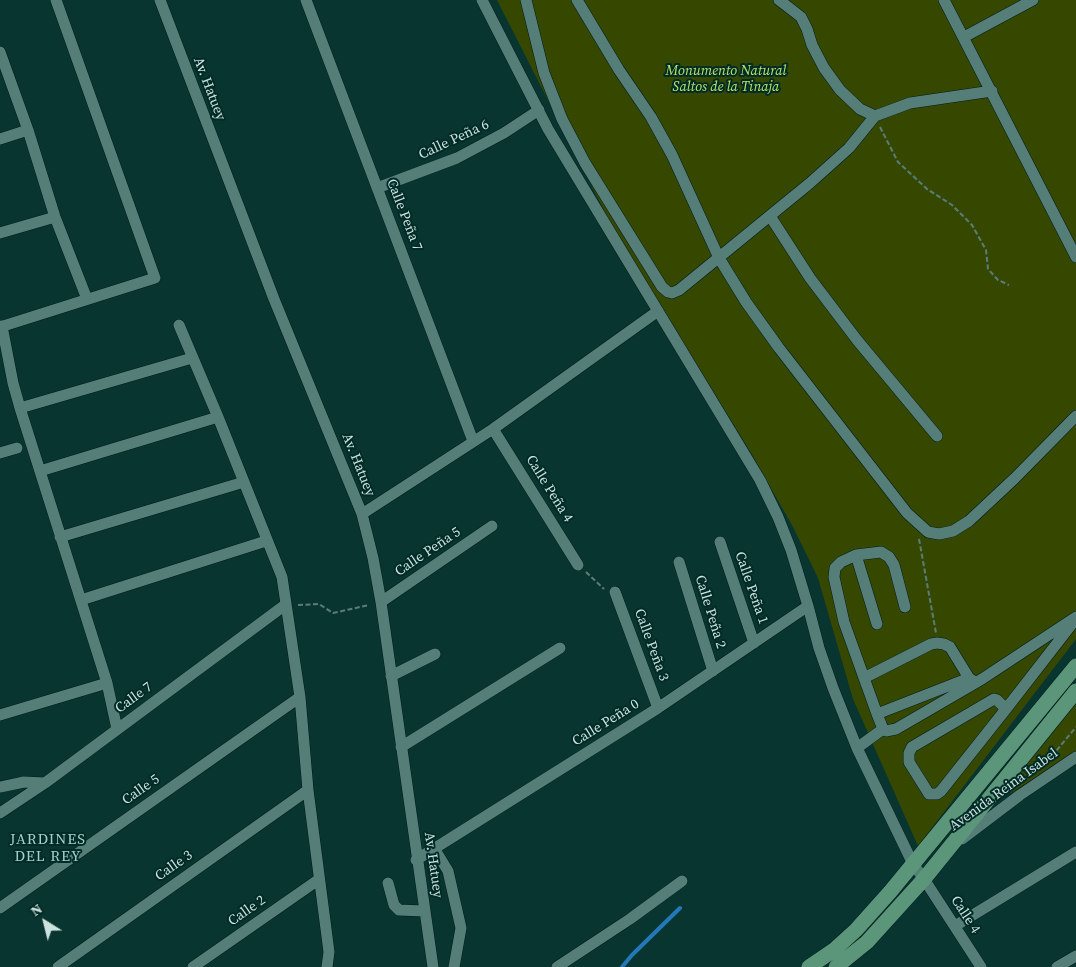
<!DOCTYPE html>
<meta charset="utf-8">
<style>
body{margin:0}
#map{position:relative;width:1076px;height:967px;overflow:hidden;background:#093531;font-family:"Source Serif 4",serif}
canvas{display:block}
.north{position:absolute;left:20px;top:897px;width:50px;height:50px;-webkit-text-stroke:4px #002b27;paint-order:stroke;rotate:324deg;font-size:14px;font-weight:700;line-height:20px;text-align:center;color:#cce2de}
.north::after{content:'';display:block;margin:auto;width:18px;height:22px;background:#cce2de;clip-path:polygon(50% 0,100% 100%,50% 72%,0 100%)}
</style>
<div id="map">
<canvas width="1076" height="967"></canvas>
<div class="north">N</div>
</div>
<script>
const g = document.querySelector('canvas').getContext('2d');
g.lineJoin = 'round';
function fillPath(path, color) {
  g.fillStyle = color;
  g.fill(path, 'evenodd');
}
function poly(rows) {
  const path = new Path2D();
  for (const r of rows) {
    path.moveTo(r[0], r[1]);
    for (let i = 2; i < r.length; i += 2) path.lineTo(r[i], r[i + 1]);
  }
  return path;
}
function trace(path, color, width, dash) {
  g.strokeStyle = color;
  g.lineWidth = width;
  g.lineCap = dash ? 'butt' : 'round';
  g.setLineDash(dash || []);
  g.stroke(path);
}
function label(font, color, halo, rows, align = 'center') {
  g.font = font + ' "Source Serif 4",serif';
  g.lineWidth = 4;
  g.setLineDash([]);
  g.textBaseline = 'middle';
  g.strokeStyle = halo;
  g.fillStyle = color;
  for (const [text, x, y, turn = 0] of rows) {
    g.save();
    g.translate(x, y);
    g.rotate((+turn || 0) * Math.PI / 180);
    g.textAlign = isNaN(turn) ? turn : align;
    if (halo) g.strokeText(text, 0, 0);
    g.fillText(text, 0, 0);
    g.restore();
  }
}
fillPath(poly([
 [497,0,1076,0,1076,639,918,846,853,699,818,578,793,527,751,453,613,228],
 [1076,704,1076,751,1011,793,1009,791,1009,787]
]), '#364800');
trace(poly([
 [622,967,632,955,680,908]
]), '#2378ba', 4);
const minor = poly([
 [160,0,274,299,362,514,373,558,381,602,433,967],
 [306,0,473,441],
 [482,0,548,129,760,480,778,517,791,550,808,606,819,648,833,688,857,748,913,864,924,879,981,967],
 [526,0,544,73,562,119,585,163,662,287,668,292,672,293,679,290,810,183,849,148,875,116,910,103,992,91],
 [577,0,619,70,651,117,672,155,719,258,746,302,779,348,907,513,928,532,939,534,953,531,969,521,1015,478,1076,416],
 [779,0,801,17,807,29,812,45,824,68,840,90,860,109,875,116],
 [944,0,1076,257],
 [964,37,1033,0],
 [0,52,28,130,55,217,87,299],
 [0,139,28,130],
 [377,188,457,158,504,133,539,110],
 [770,216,810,278,857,340,937,436],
 [0,233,55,217],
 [179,325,218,417,282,577,300,697,308,790,329,952,327,967],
 [2,326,13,383,20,408,107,683,117,729],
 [0,327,155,278,56,0],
 [20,408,192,358],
 [493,429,578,565],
 [0,453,17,448],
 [40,471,218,417],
 [362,514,493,429,658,311],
 [60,537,244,482],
 [720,542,754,643],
 [856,555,877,624],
 [679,562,713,671],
 [615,592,658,708],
 [81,600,266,541],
 [381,602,492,526],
 [905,607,894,565,889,557,881,552,856,555,841,562,835,568,834,577,844,622,877,714,883,729,886,731,896,729,982,679,1076,617],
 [391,676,435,654],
 [864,678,931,644,937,643,944,644,950,647,969,678,975,682],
 [1006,709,997,700,994,699,912,747,909,753,909,762,929,794,937,794,941,791,1006,709,1072,624],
 [877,714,969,678],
 [0,715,107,683],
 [401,747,560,648],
 [857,748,883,729],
 [0,787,24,782,45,783],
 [0,813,45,783,285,605],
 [962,839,1020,795,1076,757],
 [434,848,448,871,461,928,454,967],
 [416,860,658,708,808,606],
 [388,883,394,905,399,910,424,911],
 [0,908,300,697],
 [955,926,1076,852],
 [58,967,308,790],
 [193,967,318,880],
 [557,967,630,919,682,881],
 [1057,967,1076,956]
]);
const major = poly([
 [809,967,834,950,856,930,890,892,1076,666],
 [836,967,867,942,924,879,1076,691]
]);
trace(minor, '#001b18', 12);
trace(major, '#001b18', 16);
trace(poly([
 [880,127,898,162,927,189,952,205,972,225,986,250,988,269,998,280,1009,285],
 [919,539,936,633],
 [586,572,604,589],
 [298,605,319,604,333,613,369,605],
 [1047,762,1076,727]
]), '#5a7d79', 2, [5, 2.5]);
trace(minor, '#557e79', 11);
trace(major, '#5c967a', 15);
label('italic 14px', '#bbe365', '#002b27', [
 ["Monumento Natural",726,71],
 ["Saltos de la Tinaja",726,87]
]);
label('14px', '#cce2de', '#002b27', [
 ["Av. Hatuey",209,89,69],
 ["Calle Peña 6",454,140,-25],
 ["Calle Peña 7",404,215,69],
 ["Av. Hatuey",358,465,68],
 ["Calle Peña 4",549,489,58],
 ["Calle Peña 5",428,552,-34],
 ["Calle Peña 1",751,588,71],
 ["Calle Peña 2",710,612,73],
 ["Calle Peña 3",651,645,70],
 ["Calle 7",134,698,-36],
 ["Calle Peña 0",606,723,-32],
 ["Calle 5",141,790,-35],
 ["Avenida Reina Isabel",1004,790,-36],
 ["Av. Hatuey",433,865,82],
 ["Calle 3",174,866,-35],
 ["Calle 2",247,911,-35],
 ["Calle 4",965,915,57]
]);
g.letterSpacing = '1px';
label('15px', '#a5d1cb', '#002b27', [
 ["JARDINES",48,840],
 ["DEL REY",48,857]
]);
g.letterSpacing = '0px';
</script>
